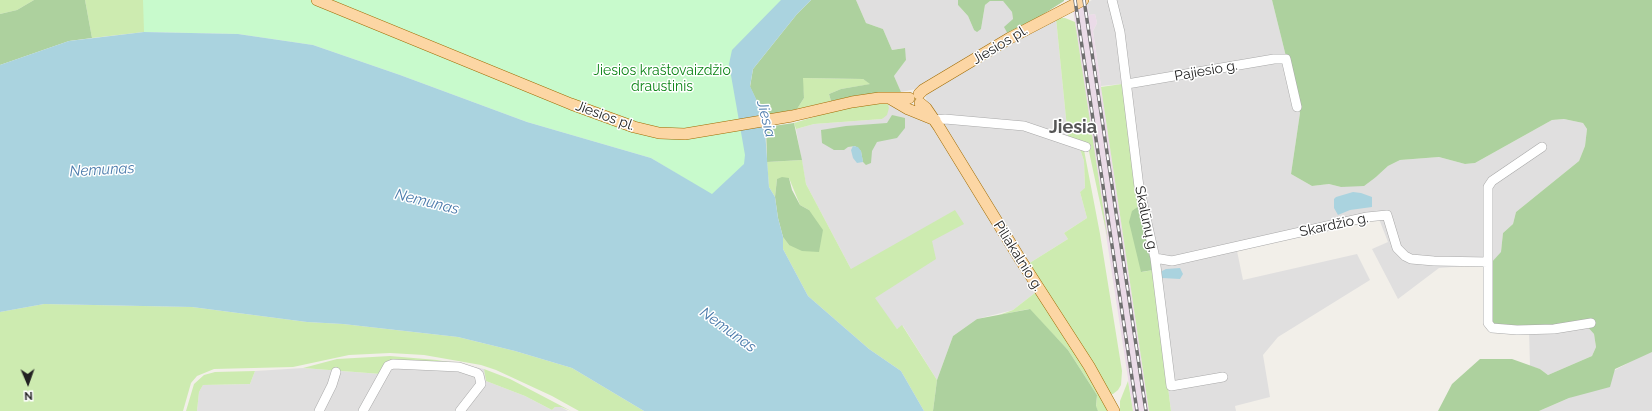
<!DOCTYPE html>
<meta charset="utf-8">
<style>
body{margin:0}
#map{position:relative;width:1652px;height:411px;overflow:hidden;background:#f2efe9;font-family:Raleway,sans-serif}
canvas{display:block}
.north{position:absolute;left:8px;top:363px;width:40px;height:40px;-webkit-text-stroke:3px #fff;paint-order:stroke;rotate:178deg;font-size:11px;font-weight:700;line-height:16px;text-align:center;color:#222}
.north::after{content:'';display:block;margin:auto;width:14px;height:18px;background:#222;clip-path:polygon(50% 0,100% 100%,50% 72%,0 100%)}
</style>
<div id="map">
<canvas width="1652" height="411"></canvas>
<div class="north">N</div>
</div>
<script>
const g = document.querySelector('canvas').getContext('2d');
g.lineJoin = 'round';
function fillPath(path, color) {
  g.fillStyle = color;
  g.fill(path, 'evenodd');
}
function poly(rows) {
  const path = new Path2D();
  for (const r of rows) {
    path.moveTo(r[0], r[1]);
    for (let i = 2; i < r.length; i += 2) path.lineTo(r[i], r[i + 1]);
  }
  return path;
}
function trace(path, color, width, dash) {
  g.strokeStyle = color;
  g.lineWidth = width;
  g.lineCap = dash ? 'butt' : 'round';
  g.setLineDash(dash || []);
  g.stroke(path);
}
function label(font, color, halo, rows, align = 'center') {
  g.font = font + ' Raleway,sans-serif';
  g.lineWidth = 3;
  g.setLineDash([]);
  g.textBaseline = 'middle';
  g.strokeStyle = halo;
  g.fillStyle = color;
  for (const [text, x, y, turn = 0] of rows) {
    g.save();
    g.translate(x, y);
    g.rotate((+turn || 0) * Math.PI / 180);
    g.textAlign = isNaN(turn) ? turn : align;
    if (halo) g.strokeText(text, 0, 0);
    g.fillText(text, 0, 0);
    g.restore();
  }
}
fillPath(poly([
 [856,0,958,0,958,5,968,16,974,30,981,29,985,5,990,1,1003,1,1012,12,1013,19,1009,36,916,89,901,92,894,76,906,60,904,48,892,50,883,29,866,23],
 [1092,0,1272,0,1300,113,1291,174,1312,186,1329,184,1341,187,1376,177,1388,166,1400,160,1439,157,1465,164,1475,163,1552,120,1564,119,1583,123,1587,129,1585,146,1579,161,1516,212,1513,224,1503,233,1501,253,1490,264,1439,268,1398,299,1372,249,1388,242,1379,219,1237,251,1243,280,1357,254,1370,280,1278,337,1263,355,1270,397,1235,406,1236,411,1171,411,1153,270,1122,84,1101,86,1093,31,1097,23,1095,14,1089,15,1087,3],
 [1056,18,1068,138,1079,146,1084,161,1085,189,1080,192,1087,218,1064,233,1068,239,1028,264,926,99,925,93,1010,42],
 [888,104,924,119,933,126,1036,292,1013,310,977,319,953,336,937,380,903,326,897,329,851,269,806,184,796,129,814,124,882,119,889,108],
 [1585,324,1594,334,1596,347,1592,356,1548,375,1540,369,1530,366,1529,330],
 [1649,352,1652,352,1652,411,1539,411,1569,398,1615,370],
 [389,360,465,365,484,369,486,381,525,396,552,410,555,407,561,407,568,411,197,411,199,392,203,385,250,384,255,371,303,368,381,374]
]), '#e0dfdf');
fillPath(poly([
 [1087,3,1089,15,1095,14,1097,23,1093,31,1149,411,1133,411,1090,130,1073,9]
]), '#ebdbe8');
fillPath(poly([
 [0,0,34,0,17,10,0,14],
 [85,0,154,0,144,32,92,38],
 [1056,18,1065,18,1075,22,1108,240,1088,147,1068,138],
 [802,78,863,79,871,84,841,89,829,94,831,101,797,109,804,98],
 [1122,84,1139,206,1142,272,1153,270,1171,411,1149,411,1119,208,1101,87],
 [885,102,888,104,889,108,887,115,882,119,814,124,796,129,794,123,857,104],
 [1079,146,1084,150,1100,234,1122,371,1121,385,1118,390,1113,394,1110,394,1028,264,1068,239,1064,233,1087,218,1080,192,1085,188,1084,161],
 [802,160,806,184,851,269,955,210,964,224,932,241,936,259,875,298,897,329,902,325,937,380,933,411,924,411,901,371,869,349,808,296,783,249,783,237,789,245,809,210,800,205,789,178,777,179,775,197,769,187,767,162],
 [1036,292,1089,373,1107,405,1107,411,1098,411,1096,407,1097,395,1068,350,1029,309,999,315,1013,310],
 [44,304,192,307,307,322,343,324,458,337,515,351,572,368,644,411,579,411,552,396,496,370,481,365,424,355,390,353,349,355,293,367,214,369,197,376,191,383,183,411,0,411,0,312],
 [390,356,437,360,465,365,389,360,381,374,303,368,337,359],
 [484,369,510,379,571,411,561,407,555,407,552,410,525,396,486,381],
 [255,371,250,384,203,385,199,392,197,411,186,411,194,384,204,375,215,372],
 [1128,381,1133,411,1120,411,1120,401]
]), '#cdebb0');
fillPath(poly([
 [34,0,85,0,92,38,69,41,0,65,0,14,17,10],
 [811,0,856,0,866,23,883,29,892,50,905,48,906,60,894,76,901,92,859,95,831,101,829,94,841,89,870,84,863,79,803,78,804,98,797,109,764,116,750,87,753,69,797,14],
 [958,0,1064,0,1064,1,1009,36,1004,27,1013,19,1012,12,1003,1,990,1,985,5,981,29,977,32,974,30,968,16,958,5],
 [1272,0,1652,0,1652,352,1615,369,1610,387,1569,398,1539,411,1438,411,1452,384,1480,359,1512,359,1540,369,1548,375,1592,356,1596,347,1594,334,1585,324,1554,329,1495,325,1492,323,1490,264,1501,252,1503,233,1513,224,1516,212,1579,161,1585,146,1587,129,1583,123,1564,119,1552,120,1475,163,1465,164,1439,157,1400,160,1388,166,1376,177,1364,186,1341,187,1329,184,1312,186,1291,174,1300,113],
 [892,115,905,118,905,128,897,138,877,142,872,151,871,163,866,165,863,162,861,151,855,146,848,147,844,150,834,150,822,143,821,130,846,126,887,123],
 [794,123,802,160,767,162,766,127],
 [782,177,789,178,792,190,800,205,809,210,823,230,819,252,802,251,789,245,783,237,778,218,775,197,777,179],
 [1139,206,1153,270,1141,272,1129,222,1132,211],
 [1030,309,1068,350,1097,395,1096,406,1098,411,933,411,937,380,953,336,977,319]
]), '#add19e');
fillPath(poly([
 [143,0,795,0,743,60,757,155,712,195,651,158,527,122,400,75,313,45,238,34,144,32]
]), '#c8facc');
fillPath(poly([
 [781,0,811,0,797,14,753,69,750,86,764,116,769,187,775,197,778,218,783,237,783,249,808,296,869,349,901,371,924,411,644,411,572,368,515,351,458,337,343,324,307,322,192,307,44,304,0,312,0,65,69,41,144,32,238,34,313,45,400,75,527,122,651,158,712,194,744,164,745,155,729,64,732,50],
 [853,146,858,147,861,151,863,162,857,163,853,158,851,150],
 [1353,192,1361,193,1372,197,1372,207,1350,210,1338,215,1334,208,1334,199,1336,197],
 [1180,268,1183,274,1180,279,1162,278,1160,272,1166,269]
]), '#aad3df');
const minor = poly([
 [1112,0,1120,32,1139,187,1155,258,1171,386,1223,377],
 [1127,84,1274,59,1286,59,1297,107],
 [935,120,945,119,1024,126,1086,147],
 [1155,258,1172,261,1367,217,1387,215,1397,248,1405,256,1411,259,1434,261,1488,262,1488,187,1492,181,1542,147],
 [1488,262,1488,323,1492,328,1517,330,1554,329,1591,323],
 [319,411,332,385,336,372],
 [363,411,388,366,393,364,459,367,477,373,479,375,481,384,460,411]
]);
const major = poly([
 [317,0,571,104,634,127,659,133,685,134,792,116,852,102,879,98,909,98],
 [919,94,923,90,1010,38,1083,0],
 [891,99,908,109,935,120],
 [920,103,926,108,939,127,1020,259,1089,366,1114,411]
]);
trace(minor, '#a9a9a9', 10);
trace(major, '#a06b00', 12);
trace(minor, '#fff', 9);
trace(major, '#fcd6a4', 11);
const rail = poly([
 [1075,0,1137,411],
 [1084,0,1146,411]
]);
trace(rail, '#707070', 3.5);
trace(rail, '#fff', 2, [6]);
label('14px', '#222', '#fff', [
 ["Jiesios pl.",1000,45,-31],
 ["Pajiesio g.",1206,71,-10],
 ["Jiesios pl.",605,116,20],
 ["Skalūnų g.",1146,219,78],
 ["Skardžio g.",1334,225,-12],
 ["Piliakalnio g.",1018,256,58]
]);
label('14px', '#0c8416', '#fff', [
 ["Jiesios kraštovaizdžio",662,71],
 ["draustinis",662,87]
]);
label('italic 15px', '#4a7aab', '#fff', [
 ["Jiesia",766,119,76],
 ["Nemunas",102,170,-3],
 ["Nemunas",427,202,14],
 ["Nemunas",728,330,36]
]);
label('bold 18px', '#555', '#fff', [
 ["Jiesia",1073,128]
]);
</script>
